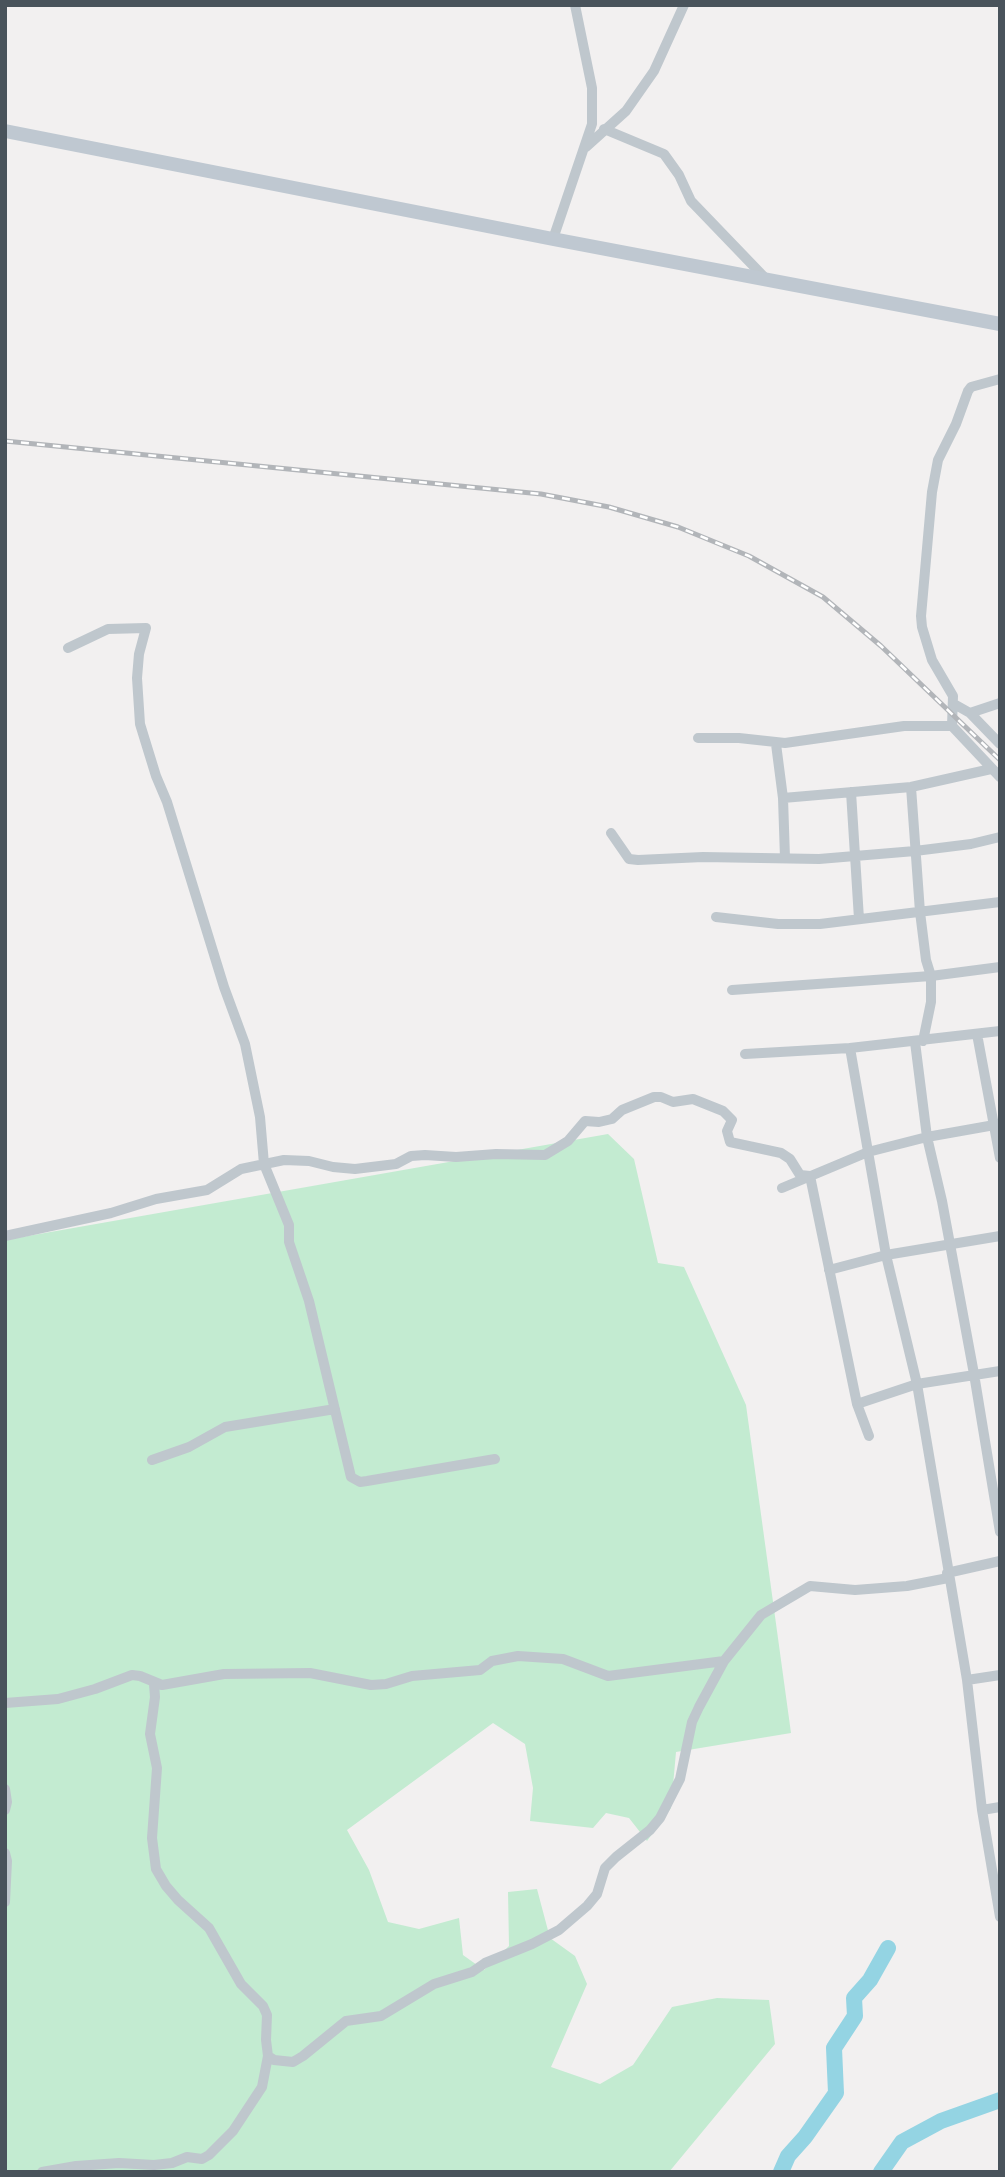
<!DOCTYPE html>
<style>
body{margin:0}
#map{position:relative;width:1005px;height:2177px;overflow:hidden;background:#f2f0f0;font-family:"Source Sans 3",sans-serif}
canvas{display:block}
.frame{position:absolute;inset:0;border:7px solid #49535b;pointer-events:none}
</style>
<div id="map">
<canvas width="1005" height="2177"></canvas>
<div class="frame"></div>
</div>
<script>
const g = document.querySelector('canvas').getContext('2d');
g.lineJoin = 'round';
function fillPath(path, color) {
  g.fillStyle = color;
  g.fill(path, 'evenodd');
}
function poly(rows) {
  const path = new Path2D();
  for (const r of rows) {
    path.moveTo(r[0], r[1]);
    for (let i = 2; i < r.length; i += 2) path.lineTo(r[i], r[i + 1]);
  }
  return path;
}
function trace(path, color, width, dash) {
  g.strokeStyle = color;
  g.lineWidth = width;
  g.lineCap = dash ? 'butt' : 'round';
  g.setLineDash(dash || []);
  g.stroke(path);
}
fillPath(poly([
 [608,1134,634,1159,658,1263,684,1267,746,1405,791,1733,676,1752,671,1808,647,1841,629,1818,606,1813,593,1828,530,1821,533,1788,525,1744,493,1723,347,1830,369,1870,388,1922,419,1929,459,1918,463,1955,484,1970,509,1946,508,1892,537,1889,550,1938,575,1956,587,1984,551,2067,600,2084,633,2065,672,2007,717,1998,769,2000,775,2044,669,2172,5,2172,5,1240]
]), '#c3ebd1');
trace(poly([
 [781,2172,788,2156,805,2137,836,2093,834,2048,855,2016,854,1998,870,1980,888,1948],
 [881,2172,902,2142,941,2121,1000,2100]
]), '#94d4e3', 16);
trace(poly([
 [604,129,664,154,679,175,691,201,766,279],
 [586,147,626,111,654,71,684,5],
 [553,239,592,124,592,88,575,5],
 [1000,379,971,387,968,391,956,424,938,460,932,492,921,616,922,627,932,660,953,696,952,726,1000,777],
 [68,648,108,629,146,628,139,654,137,678,140,724,156,776,167,802,224,987,245,1044,260,1117,264,1164,289,1225,289,1242,309,1301,351,1477,360,1482,367,1481,495,1459],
 [954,704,970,713,1000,744],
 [970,713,1000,703],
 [698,738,739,738,785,743,904,726,952,726],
 [776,744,783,798,785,858],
 [911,787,920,912,926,960,931,976,931,1002,923,1041],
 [851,792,859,919],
 [783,798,911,787,991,769],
 [611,833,629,859,638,860,703,857,819,859,915,851,971,844,1000,837],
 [716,917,778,924,820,924,1000,902],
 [732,990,931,976,1000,967],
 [977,1034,1000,1158],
 [915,1042,927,1137,942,1201,974,1374,1000,1532],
 [850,1048,886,1255,917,1384,967,1680,982,1810,1000,1917],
 [745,1054,850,1048,1000,1031],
 [782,1188,868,1152,927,1137,1000,1124],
 [5,1236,111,1213,156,1199,207,1190,241,1169,284,1160,309,1161,333,1167,355,1169,396,1164,411,1156,425,1155,456,1157,496,1154,545,1155,568,1141,585,1121,599,1122,612,1119,622,1110,654,1097,661,1097,673,1102,693,1099,723,1111,732,1120,727,1131,730,1142,781,1153,790,1159,800,1175,810,1176,857,1404,869,1436],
 [829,1270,886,1255,1000,1236],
 [857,1404,917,1384,1000,1371],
 [152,1460,189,1447,225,1427,335,1409],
 [947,1573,1000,1561],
 [967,1680,1000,1675],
 [5,1703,58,1699,95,1689,132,1675,140,1676,162,1685,224,1674,310,1673,371,1685,386,1684,412,1676,480,1670,492,1661,518,1656,563,1659,608,1676,724,1661],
 [5,1789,7,1802,5,1810],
 [982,1810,1000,1807],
 [5,1853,7,1861,5,1902],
 [268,2056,274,2060,293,2062,303,2056,346,2021,381,2016,434,1984,472,1972,485,1963,532,1944,559,1930,587,1906,597,1894,605,1868,616,1857,650,1830,660,1818,680,1779,692,1722,699,1707,724,1661,761,1615,810,1586,855,1590,907,1586,948,1578],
 [42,2172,76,2166,119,2163,154,2165,172,2163,187,2157,202,2159,209,2155,233,2131,262,2087,268,2056,266,2040,267,2015,263,2006,241,1984,209,1928,178,1900,166,1886,156,1869,152,1838,157,1768,150,1734,155,1697,154,1684]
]), '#bfc7cd', 10);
trace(poly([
 [5,131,553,239,1000,324]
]), '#bfc8d1', 14);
const rail = poly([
 [5,441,541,494,609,507,678,527,749,556,823,597,881,646,1000,760]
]);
trace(rail, '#b2b5b9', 5);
trace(rail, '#fff', 2.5, [8]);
</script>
